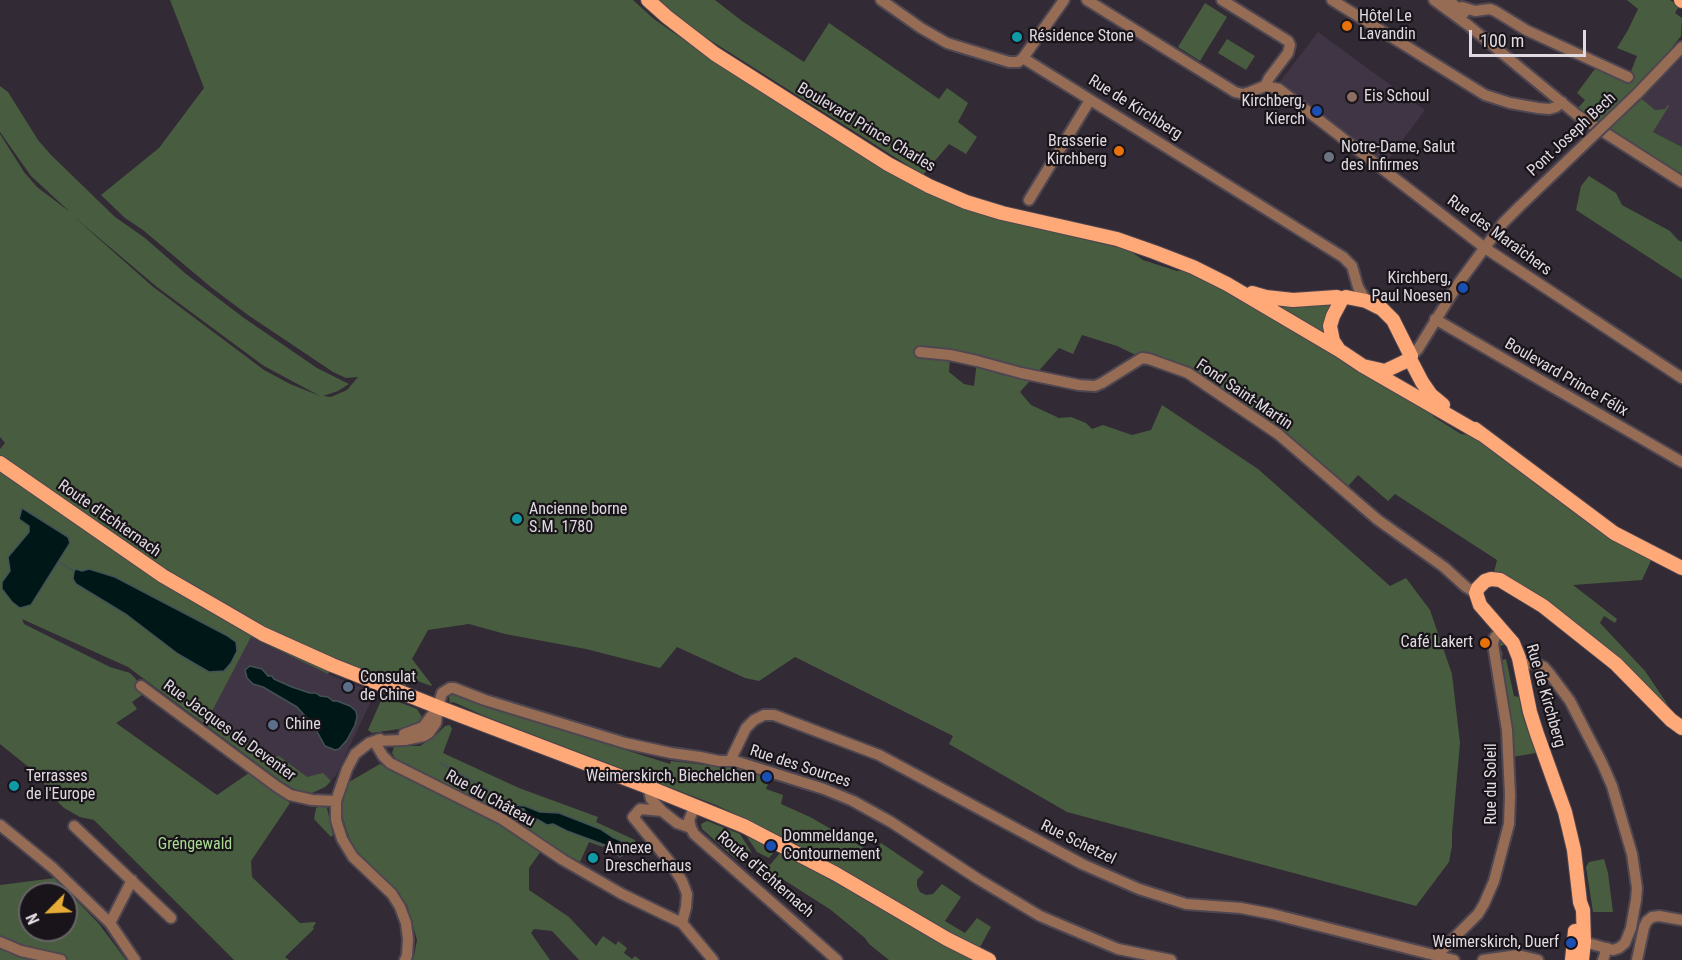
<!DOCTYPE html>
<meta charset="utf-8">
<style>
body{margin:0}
#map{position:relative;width:1682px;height:960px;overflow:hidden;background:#322a35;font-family:"Roboto Condensed",sans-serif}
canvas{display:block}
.north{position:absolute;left:18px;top:882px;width:60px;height:60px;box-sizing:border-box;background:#181419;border:2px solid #686369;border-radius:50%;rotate:246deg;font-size:16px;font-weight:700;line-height:24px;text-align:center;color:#e0dae1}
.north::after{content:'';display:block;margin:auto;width:21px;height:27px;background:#e7ac36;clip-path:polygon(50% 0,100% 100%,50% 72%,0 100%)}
.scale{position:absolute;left:1469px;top:30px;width:117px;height:27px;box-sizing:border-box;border:3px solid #e0dae1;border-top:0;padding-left:8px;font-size:18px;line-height:21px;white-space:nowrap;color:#e0dae1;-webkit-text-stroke:4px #181419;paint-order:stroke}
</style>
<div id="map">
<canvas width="1682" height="960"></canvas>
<div class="north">N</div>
<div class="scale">100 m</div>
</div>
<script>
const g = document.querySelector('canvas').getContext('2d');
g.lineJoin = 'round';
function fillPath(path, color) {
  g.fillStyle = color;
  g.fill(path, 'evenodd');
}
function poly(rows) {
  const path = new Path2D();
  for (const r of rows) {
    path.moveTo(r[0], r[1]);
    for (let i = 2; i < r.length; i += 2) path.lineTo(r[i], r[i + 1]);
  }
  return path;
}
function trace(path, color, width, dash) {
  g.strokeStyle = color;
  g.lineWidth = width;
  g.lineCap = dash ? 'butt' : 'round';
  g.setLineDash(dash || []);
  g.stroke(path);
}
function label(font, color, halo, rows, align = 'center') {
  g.font = font + ' "Roboto Condensed",sans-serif';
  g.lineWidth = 4.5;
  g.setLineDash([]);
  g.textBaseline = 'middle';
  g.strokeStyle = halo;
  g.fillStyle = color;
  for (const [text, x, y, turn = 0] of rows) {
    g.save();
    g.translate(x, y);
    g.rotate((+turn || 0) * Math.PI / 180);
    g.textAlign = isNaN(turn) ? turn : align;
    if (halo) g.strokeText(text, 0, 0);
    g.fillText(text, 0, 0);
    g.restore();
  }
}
fillPath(poly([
 [1318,32,1425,110,1385,164,1279,83],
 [1682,57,1682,147,1653,132,1669,106,1665,109,1655,110,1641,98],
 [251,637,328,674,375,693,336,775,325,787,312,793,296,790,281,781,205,724]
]), '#403544');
fillPath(poly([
 [170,0,633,0,654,19,723,67,818,129,892,174,956,205,993,218,1129,250,1143,260,1177,271,1187,270,1217,285,1426,407,1434,417,1461,434,1472,435,1654,554,1642,580,1573,585,1617,619,1615,623,1604,616,1600,623,1645,671,1668,705,1666,707,1547,601,1522,585,1494,572,1497,560,1395,494,1388,501,1358,475,1344,491,1278,434,1188,373,1142,358,1117,346,1082,335,1073,354,1059,348,1020,392,1031,405,1059,418,1071,417,1086,423,1092,429,1103,425,1132,435,1151,430,1162,405,1258,469,1390,586,1406,578,1430,610,1452,674,1460,743,1452,833,1452,846,1449,862,1416,906,1067,812,949,744,953,736,795,657,759,681,745,678,677,647,660,668,586,649,505,634,469,624,428,630,412,659,432,685,431,686,410,678,402,693,332,665,328,674,251,637,209,717,270,758,279,756,307,777,323,773,331,781,325,787,312,793,296,790,281,781,128,667,22,619,24,624,110,667,130,673,135,678,145,693,132,702,137,709,116,723,217,795,249,773,290,803,251,861,252,877,300,923,315,922,316,923,313,927,314,929,285,957,289,960,234,960,94,820,80,817,64,808,48,792,41,777,0,744,0,449,5,443,0,437,0,134,24,172,37,187,70,212,31,176,0,132,0,86,8,92,38,140,51,155,115,217,145,238,186,274,244,318,317,368,349,384,338,391,323,396,331,397,347,390,358,377,346,378,333,372,248,315,212,288,143,230,125,218,101,195,159,148,204,88],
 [73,216,157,287,264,366,320,396,290,384,264,370,152,286],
 [950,356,977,361,974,386,964,384,949,372],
 [657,0,715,0,742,21,804,62,829,23,939,99,947,88,968,103,958,122,977,137,966,154,949,144,923,175,702,35],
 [1627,0,1670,0,1679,6,1675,13,1682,18,1681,36,1658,65,1634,90,1633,90,1622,99,1630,110,1642,99,1655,110,1665,109,1668,105,1669,106,1653,132,1682,147,1682,176,1577,109,1585,100,1577,93,1597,66,1628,79,1637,56,1617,48,1628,30,1638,9],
 [1205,3,1227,17,1200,61,1178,47],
 [1227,39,1255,56,1246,70,1218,53],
 [1589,176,1616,193,1622,205,1670,231,1678,240,1682,242,1682,279,1576,210,1581,186],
 [1268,300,1335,300,1327,339],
 [1501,640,1505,642,1506,644,1500,646,1503,655,1501,656,1502,660,1506,659,1514,696,1519,697,1522,714,1536,753,1512,757,1498,642],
 [452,694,476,703,670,764,671,761,739,769,770,778,766,789,783,795,781,804,810,817,873,853,881,843,924,872,917,880,917,886,920,892,926,895,933,894,942,884,961,897,945,921,965,933,977,918,991,927,979,949,949,934,792,842,747,820,716,805,487,717,453,702,450,703,449,697],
 [383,696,417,709,422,717,419,722,412,727,372,733,368,730],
 [450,725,452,729,443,753,519,788,598,817,596,822,635,840,635,843,630,849,621,841,612,837,600,829,559,813,540,812,525,806,517,808,524,809,567,831,605,845,603,847,589,842,580,862,562,852,491,803,483,803,395,758,392,753,394,747,401,746,420,746,436,735,445,726],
 [380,764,508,829,541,851,529,868,529,890,569,917,596,946,603,936,616,945,618,941,627,948,624,953,632,959,635,956,640,960,579,960,552,931,534,929,531,933,550,960,412,960,414,956,417,940,407,905,396,890,358,854,349,837,343,819,343,803,345,791,349,782],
 [322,805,326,806,327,808,333,835,331,837,314,819,316,808],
 [707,821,740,834,752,853,728,840,725,845,738,861,702,829,701,824],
 [747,837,755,840,775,851,769,858,757,852],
 [780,853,894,914,977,960,889,960,869,944,865,938,831,910,784,880,748,865,758,860,770,865],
 [1604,859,1608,873,1613,912,1593,912,1586,867,1589,862],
 [55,878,99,924,126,960,0,960,0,885],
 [30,894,66,894,66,930,30,930]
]), '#485d3f');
const water = poly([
 [22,508,68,537,70,543,31,605,20,608,12,602,2,589,2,582,10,571,8,557,29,532,29,526,19,519,22,508],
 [76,569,82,571,89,569,115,577,226,635,236,642,237,651,231,663,224,671,209,672,178,654,127,615,76,584,73,579,74,571,76,569],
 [250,666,262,669,268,676,272,676,274,679,292,687,310,693,316,693,320,696,328,697,333,701,337,701,350,706,356,711,357,717,355,725,347,740,339,749,335,750,325,746,314,726,297,707,263,687,253,684,247,678,245,670,250,666],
 [510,805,525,806,540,812,559,813,600,829,612,837,621,841,630,849,620,857,605,845,567,831,553,824,547,825,526,813,524,809,517,808,510,805]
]);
fillPath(water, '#001718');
trace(water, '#435254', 1.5);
trace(poly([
 [59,562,74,571],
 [440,763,482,786,510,805]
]), '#435254', 2);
const minor = poly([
 [881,0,921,28,947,43,1009,62,1018,62,1023,58,1064,0],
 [1087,0,1235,92,1243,94,1250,92,1265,86,1279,89,1485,248,1682,378],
 [1222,0,1288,41,1290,45,1288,53,1269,78,1265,86],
 [1332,0,1485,95,1510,103,1538,108,1549,109,1556,107,1562,102],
 [1434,0,1468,25,1577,115,1682,182],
 [1448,0,1464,13],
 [1459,8,1462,7,1475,11,1490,9,1495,11,1526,30,1628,77],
 [1023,58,1343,257,1352,266,1358,287,1366,301],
 [1637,94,1682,47],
 [1029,200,1090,100],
 [1435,319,1682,462],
 [920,352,950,355,977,361,1021,373,1079,385,1095,386,1102,383,1142,358,1149,359,1188,373,1278,434,1378,520,1444,567,1466,587,1476,593],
 [1411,356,1418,349,1458,284,1503,223,1520,206],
 [1520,665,1534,663,1544,667,1550,674,1570,701,1602,763,1612,786,1632,854,1637,888,1636,900,1631,928,1625,943,1619,948,1613,950,1584,942],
 [141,686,276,786,290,795,312,800,336,801],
 [404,734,423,727,438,707],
 [380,739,369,743,355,754,347,769,336,801,336,820,342,839,353,857,392,894,400,907,406,923,408,939,407,956,405,960],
 [374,741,405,740,424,736,429,733,436,723,438,707,442,693,450,688,454,688,485,700,625,743,671,753,700,757,719,761,735,761,824,789,853,801,891,822,978,879,1040,916,1118,949,1171,960],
 [374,741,383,756,390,763,502,819,563,860,622,894,682,923,713,960],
 [730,761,746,728,754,720,764,715,774,715,879,755,1082,864,1139,889,1186,904,1241,908,1272,914,1454,960],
 [648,787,651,799,662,811,677,823,691,828],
 [695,806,689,820,691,828,694,834,837,960],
 [662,811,640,809,633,817,669,861,682,881,687,894,686,907,682,923],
 [0,825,53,868,110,923,135,960],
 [74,826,171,918],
 [110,923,132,880],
 [0,942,21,951,61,960],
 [1436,956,1478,914,1484,904,1494,881,1509,824,1510,795,1507,730,1493,644,1495,637,1503,630],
 [1483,960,1518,955,1538,960],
 [1603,960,1607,948],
 [1637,960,1644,927,1647,921,1652,917,1659,916,1682,920]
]);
const major = poly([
 [648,0,667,17,715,54,888,164,929,186,966,202,1002,213,1117,239,1154,252,1193,267,1227,284,1339,350],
 [1681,0,1682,1],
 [1252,293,1266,297,1293,300,1337,297,1342,299],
 [1410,359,1422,382,1431,395,1443,405],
 [1363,366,1385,371,1402,363,1410,359,1411,356,1393,320,1382,309,1366,301,1346,297,1342,299,1333,316,1330,326,1333,341,1339,350,1363,366,1481,434],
 [1475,429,1614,533,1682,568],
 [0,463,163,576,263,634,332,665,438,707,648,787,744,826,836,874,947,939,989,960],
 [1572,960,1575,931],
 [1582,960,1584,942,1583,910,1580,902,1574,850,1565,812,1537,734,1530,712,1519,658,1513,643,1480,605,1476,593,1478,588,1485,581,1491,579,1500,580,1543,606,1616,664,1671,720,1682,728]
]);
trace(minor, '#4e4651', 14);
trace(major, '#4e4651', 16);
trace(minor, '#966c55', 10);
trace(major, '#ffa878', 14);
const minorBridge = poly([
 [1520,206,1637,94]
]);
trace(minorBridge, '#4e4651', 14, []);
trace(minorBridge, '#966c55', 10);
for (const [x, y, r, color] of [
 [1347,26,6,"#e8710a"],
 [1017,37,6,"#0f9aa8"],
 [1352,97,6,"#8d6e63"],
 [1317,111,6,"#1a4fb4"],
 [1119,151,6,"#e8710a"],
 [1329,157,6,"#6b7280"],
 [1463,288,6,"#1a4fb4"],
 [517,519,6,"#0f9aa8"],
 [1485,643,6,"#e8710a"],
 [348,687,6,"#5c6f8a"],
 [273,725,6,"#5c6f8a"],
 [767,777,6,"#1a4fb4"],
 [14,786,6,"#0f9aa8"],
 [771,846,6,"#1a4fb4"],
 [593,858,6,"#0f9aa8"],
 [1571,943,6,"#1a4fb4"]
]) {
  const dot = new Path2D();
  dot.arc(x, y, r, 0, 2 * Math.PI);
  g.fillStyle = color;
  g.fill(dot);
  trace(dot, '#181419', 2);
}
label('16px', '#e0dae1', '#181419', [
 ["Hôtel Le",1359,17],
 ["Lavandin",1359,35],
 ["Résidence Stone",1029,37],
 ["Eis Schoul",1364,97],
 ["Kirchberg,",1305,102,"right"],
 ["Kierch",1305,120,"right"],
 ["Brasserie",1107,142,"right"],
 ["Kirchberg",1107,160,"right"],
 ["Notre-Dame, Salut",1341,148],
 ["des Infirmes",1341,166],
 ["Kirchberg,",1451,279,"right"],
 ["Paul Noesen",1451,297,"right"],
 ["Ancienne borne",529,510],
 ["S.M. 1780",529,528],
 ["Café Lakert",1473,643,"right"],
 ["Consulat",360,678],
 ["de Chine",360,696],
 ["Chine",285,725],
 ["Terrasses",26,777],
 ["de l'Europe",26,795],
 ["Weimerskirch, Biechelchen",755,777,"right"],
 ["Dommeldange,",783,837],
 ["Contournement",783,855],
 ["Annexe",605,849],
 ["Drescherhaus",605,867],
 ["Weimerskirch, Duerf",1559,943,"right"]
], 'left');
label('16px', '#e0dae1', '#181419', [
 ["Rue de Kirchberg",1135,108,32],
 ["Boulevard Prince Charles",866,128,31],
 ["Pont Joseph Bech",1572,135,-43],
 ["Rue des Maraîchers",1499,236,36],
 ["Boulevard Prince Félix",1566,378,30],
 ["Fond Saint-Martin",1244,395,34],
 ["Route d'Echternach",109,519,35],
 ["Rue de Kirchberg",1545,696,74],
 ["Rue Jacques de Deventer",229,731,36],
 ["Rue des Sources",800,767,18],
 ["Rue du Soleil",1492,784,-90],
 ["Rue du Château",490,799,29],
 ["Rue Schetzel",1078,843,26],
 ["Route d'Echternach",765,875,41]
]);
label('16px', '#a8dc93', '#181419', [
 ["Gréngewald",195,845]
]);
</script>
